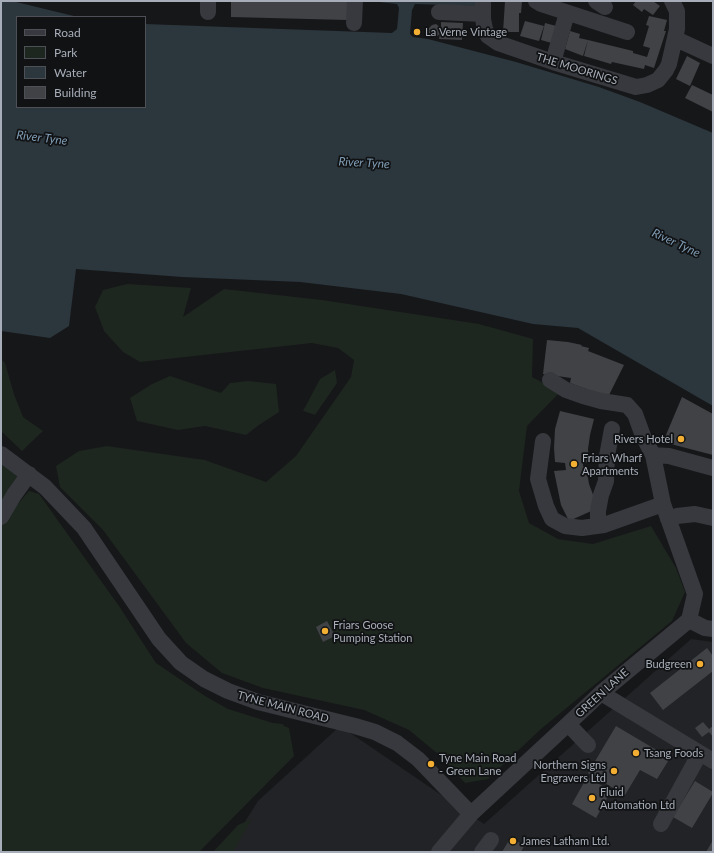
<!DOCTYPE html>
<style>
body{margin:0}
#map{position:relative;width:714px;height:853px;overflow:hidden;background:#161719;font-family:Lato,sans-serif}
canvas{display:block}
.frame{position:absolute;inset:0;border:2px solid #a8aeb9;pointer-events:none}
.legend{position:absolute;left:16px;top:16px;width:130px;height:92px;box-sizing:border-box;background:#111214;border:1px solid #4d5056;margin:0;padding:5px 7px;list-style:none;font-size:12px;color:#a8aeb9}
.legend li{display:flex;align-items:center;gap:8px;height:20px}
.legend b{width:20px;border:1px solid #4d5056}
</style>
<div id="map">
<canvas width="714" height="853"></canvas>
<div class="frame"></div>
<ul class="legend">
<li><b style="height:5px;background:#37393e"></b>Road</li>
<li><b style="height:11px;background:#1e271f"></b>Park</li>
<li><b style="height:11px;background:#2c363d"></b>Water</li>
<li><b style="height:11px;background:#404246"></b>Building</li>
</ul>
</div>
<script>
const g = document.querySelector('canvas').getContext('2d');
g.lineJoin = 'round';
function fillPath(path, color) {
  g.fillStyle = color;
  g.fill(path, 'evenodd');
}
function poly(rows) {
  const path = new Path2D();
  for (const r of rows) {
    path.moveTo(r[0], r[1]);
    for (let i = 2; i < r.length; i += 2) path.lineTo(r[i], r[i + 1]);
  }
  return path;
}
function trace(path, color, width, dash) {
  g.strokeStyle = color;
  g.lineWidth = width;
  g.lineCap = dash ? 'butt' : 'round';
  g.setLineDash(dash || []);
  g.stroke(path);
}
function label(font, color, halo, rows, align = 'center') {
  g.font = font + ' Lato,sans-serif';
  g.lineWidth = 3.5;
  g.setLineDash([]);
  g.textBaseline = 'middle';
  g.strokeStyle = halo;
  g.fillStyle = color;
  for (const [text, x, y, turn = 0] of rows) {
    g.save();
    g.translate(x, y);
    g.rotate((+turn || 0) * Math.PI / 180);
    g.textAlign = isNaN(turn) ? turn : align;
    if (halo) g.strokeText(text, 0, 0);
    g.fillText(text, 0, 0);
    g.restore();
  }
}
fillPath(poly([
 [691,639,713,642,713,852,226,852,258,801,340,726,484,824]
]), '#222326');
fillPath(poly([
 [127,284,191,288,183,317,224,289,322,300,479,324,533,339,532,377,560,392,527,426,519,491,529,523,558,539,593,544,651,526,676,568,685,592,672,621,541,729,488,779,465,783,438,754,409,730,364,710,263,688,222,673,186,643,103,530,60,487,56,466,79,451,107,446,205,460,266,482,296,456,351,377,354,360,338,348,312,343,140,362,123,352,104,331,95,307,103,290],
 [1,359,5,363,14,394,23,417,43,431,22,451,1,431],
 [335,370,337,383,315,415,303,411,320,379],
 [170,376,221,393,230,383,248,381,276,384,279,412,259,425,246,435,205,426,178,430,137,421,130,398,152,384],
 [1,463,19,476,1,508],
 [29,491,39,494,119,606,156,663,205,696,228,709,273,723,283,724,284,726,289,728,294,756,199,852,1,852,1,509,10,513],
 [252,819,233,852,213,852,238,825]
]), '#1e271f');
fillPath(poly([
 [1,1,12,1,78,17,17,17,17,107,145,107,145,24,392,33,397,29,399,8,397,4,370,1,477,1,477,6,415,4,412,10,410,34,413,37,428,39,516,62,599,87,640,102,713,133,713,406,578,328,533,324,401,294,300,282,182,277,76,269,69,326,50,338,1,331]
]), '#2c363d');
fillPath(poly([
 [231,1,347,2,347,20,231,17],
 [505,1,522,1,521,13,519,13,519,32,503,32],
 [636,1,653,1,660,6,653,15,644,9,642,12,633,5],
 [649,16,667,20,664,31,666,31,654,68,645,65,644,69,612,62,611,64,584,56,588,40,633,51,633,53,647,57,650,48,643,46,649,26,646,25],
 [525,21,544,26,539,41,520,36],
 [441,22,463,23,462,40,439,39,440,34,436,37,430,36,428,32,429,28,432,25,436,24,441,28],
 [545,23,560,27,555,44,541,40],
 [418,28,421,33,416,35,414,30],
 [570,31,580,34,579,38,588,40,583,56,565,49],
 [687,56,700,63,690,86,676,79],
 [692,85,713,95,713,112,685,98],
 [547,340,568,342,582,345,581,346,589,348,588,351,624,365,608,397,570,383,571,378,543,374],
 [682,397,713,414,713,455,663,442],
 [560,411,594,419,590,435,588,449,589,462,583,463,583,466,586,466,589,484,598,508,569,521,561,505,554,471,566,470,565,463,555,462,554,448,555,429],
 [327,621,335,636,323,642,316,627],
 [707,648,713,656,713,671,663,710,650,693],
 [703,722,709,729,713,726,713,737,709,732,702,737,695,728],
 [616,726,670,758,657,779,640,770,625,795,588,773],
 [587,777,611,791,596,818,572,804],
 [695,781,713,792,713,793,692,828,673,817],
 [511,837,524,846,521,852,502,852],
 [713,840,713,852,706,852]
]), '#404246');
trace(poly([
 [483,1,483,19,485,29,488,36,498,43,553,62,636,87,647,85,658,80,666,70,669,64,677,29,677,11,672,1],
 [536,1,541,4,627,32],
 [596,1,605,7],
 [208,12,208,1],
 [439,12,483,14],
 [354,23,355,1],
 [676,39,713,56],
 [553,62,567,13],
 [543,441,538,479,546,506,552,519,565,526,582,528,604,525,663,504],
 [1,454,45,487,84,528,159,639,181,663,204,679,228,691,258,702,355,726,375,732,397,743,418,759,471,814],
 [653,455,669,456,713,468],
 [1,517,14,495,29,474],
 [668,519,677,516,695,514,713,518],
 [598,526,598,511,601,495,606,481,607,456,612,429],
 [689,620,705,628,713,629],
 [601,693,713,761],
 [568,724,588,745],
 [661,824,700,753],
 [439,852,471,814,568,724,601,693,689,620,695,594,663,504,653,455,643,436,635,414,627,405,601,401,583,396,566,390,550,380],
 [482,852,491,840]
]), '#37393e', 16);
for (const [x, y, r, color] of [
 [417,32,4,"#f3af34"],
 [681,439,4,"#f3af34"],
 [574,464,4,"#f3af34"],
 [325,631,4,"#f3af34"],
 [700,664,4,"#f3af34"],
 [636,753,4,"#f3af34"],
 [431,764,4,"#f3af34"],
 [614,771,4,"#f3af34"],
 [592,798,4,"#f3af34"],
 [513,841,4,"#f3af34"]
]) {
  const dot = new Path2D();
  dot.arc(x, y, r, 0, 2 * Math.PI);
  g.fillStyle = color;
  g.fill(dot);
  trace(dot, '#111214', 1.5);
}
label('11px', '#a8aeb9', '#111214', [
 ["La Verne Vintage",425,32],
 ["Rivers Hotel",673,439,"right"],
 ["Friars Wharf",582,458],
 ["Apartments",582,471],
 ["Friars Goose",333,625],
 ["Pumping Station",333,638],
 ["Budgreen",692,664,"right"],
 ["Tsang Foods",644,753],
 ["Tyne Main Road",439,758],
 ["- Green Lane",439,771],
 ["Northern Signs",606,765,"right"],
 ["Engravers Ltd",606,778,"right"],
 ["Fluid",600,792],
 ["Automation Ltd",600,805],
 ["James Latham Ltd.",521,841]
], 'left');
label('11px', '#a8aeb9', '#111214', [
 ["THE MOORINGS",577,69,17],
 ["GREEN LANE",602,693,-42],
 ["TYNE MAIN ROAD",283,707,15]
]);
label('italic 12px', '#7f9cb4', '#111214', [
 ["River Tyne",42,138,7],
 ["River Tyne",364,163,3],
 ["River Tyne",676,243,25]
]);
</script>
